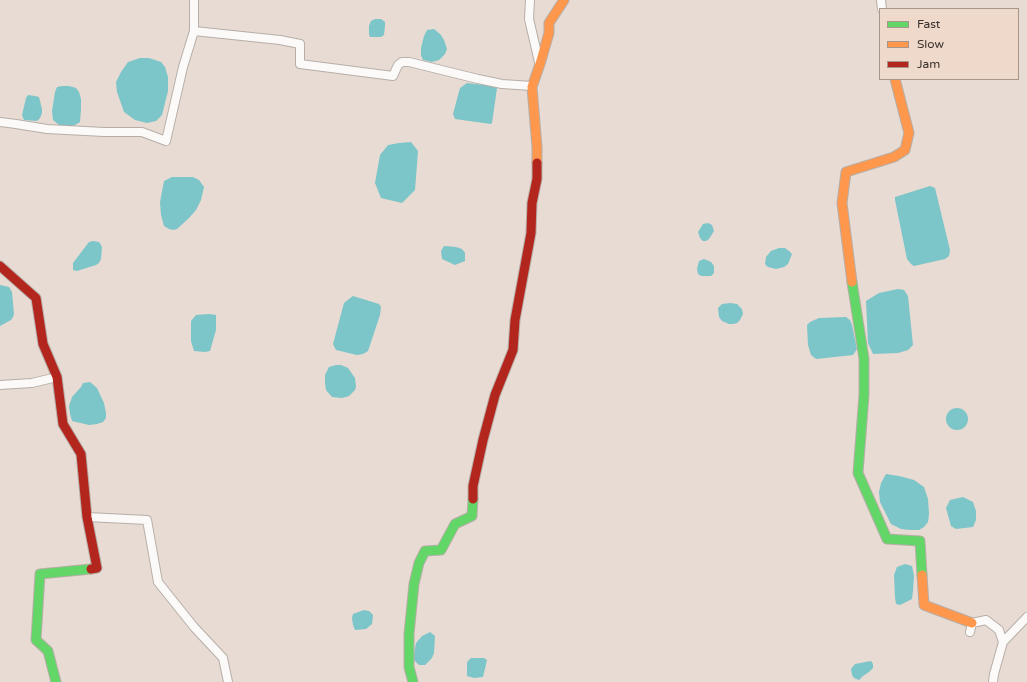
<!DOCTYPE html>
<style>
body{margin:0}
#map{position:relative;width:1027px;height:682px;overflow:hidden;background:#e7dbd3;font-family:"Varela Round",sans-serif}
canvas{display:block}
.legend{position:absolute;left:879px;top:8px;width:140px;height:72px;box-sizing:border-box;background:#efd9cb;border:1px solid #a6968b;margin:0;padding:5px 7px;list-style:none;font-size:12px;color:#39312c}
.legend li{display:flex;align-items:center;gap:8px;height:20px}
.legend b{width:20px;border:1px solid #a6968b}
</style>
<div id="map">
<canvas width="1027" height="682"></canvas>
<ul class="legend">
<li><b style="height:5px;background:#63d668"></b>Fast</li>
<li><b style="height:5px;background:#ff974d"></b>Slow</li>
<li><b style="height:5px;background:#b3261e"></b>Jam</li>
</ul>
</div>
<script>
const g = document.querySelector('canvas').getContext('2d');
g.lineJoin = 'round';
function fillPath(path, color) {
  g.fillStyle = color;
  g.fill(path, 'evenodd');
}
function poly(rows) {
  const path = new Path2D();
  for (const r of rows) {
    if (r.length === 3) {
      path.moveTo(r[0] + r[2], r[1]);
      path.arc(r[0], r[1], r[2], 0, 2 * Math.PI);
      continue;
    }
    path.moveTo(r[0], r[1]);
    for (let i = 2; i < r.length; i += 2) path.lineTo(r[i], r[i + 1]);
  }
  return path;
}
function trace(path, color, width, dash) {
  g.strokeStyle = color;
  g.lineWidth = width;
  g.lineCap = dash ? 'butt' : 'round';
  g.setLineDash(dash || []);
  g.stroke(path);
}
fillPath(poly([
 [375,19,381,19,385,22,385,26,384,35,381,37,370,37,369,34,369,26,371,21],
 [434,29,441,35,444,40,447,49,445,54,439,60,432,62,423,60,421,55,421,48,424,36,427,30],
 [140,58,149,58,161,62,165,67,168,77,168,91,162,115,156,121,147,123,135,120,124,112,117,92,116,82,121,72,128,62],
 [467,83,493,86,497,88,492,123,491,124,455,119,453,114,460,88],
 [62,86,69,86,76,88,79,92,81,99,81,109,80,122,75,125,69,127,64,127,59,125,53,120,52,111,55,92,57,87],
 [28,95,35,96,39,97,42,109,42,113,40,118,37,121,24,120,22,115,26,98],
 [411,142,418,151,415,190,402,203,381,198,375,183,380,155,388,145,399,143],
 [172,177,193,177,199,180,204,187,201,200,196,210,189,218,177,229,173,230,169,229,164,226,161,215,160,202,164,181],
 [930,186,935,188,950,250,949,256,945,259,914,266,911,264,907,259,895,200,895,197],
 [708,223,712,225,714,231,709,239,706,241,703,241,700,238,698,232,703,224],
 [93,241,99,242,102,247,101,259,99,263,96,265,80,270,77,271,73,270,73,263,89,242],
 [444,246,456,247,462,249,465,253,465,261,455,265,442,259,441,251],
 [779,248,785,248,789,251,792,254,788,264,784,267,776,269,768,267,765,264,766,257,771,251],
 [704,259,711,262,714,266,714,273,711,276,701,276,698,274,697,269,699,261],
 [0,285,9,287,12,292,14,314,13,317,11,320,0,326],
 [898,289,904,290,908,296,913,345,908,350,898,353,873,354,868,343,866,301,879,293],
 [353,296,379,304,381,307,380,315,368,351,363,354,357,355,336,350,333,344,344,303,349,299],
 [730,303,737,304,742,309,743,314,740,320,737,323,733,324,729,324,722,321,719,317,718,308,722,304],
 [209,314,216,315,216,330,210,351,205,352,194,351,191,341,191,321,196,315],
 [846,317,850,320,852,325,857,349,853,355,816,359,811,355,808,345,807,325,810,322,819,318],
 [336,365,341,365,348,368,355,378,356,387,355,390,349,396,342,398,332,397,326,390,325,383,325,375,329,367],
 [90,382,97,388,104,403,106,413,106,418,103,422,97,424,89,425,72,421,70,414,69,406,72,397,81,387,83,383],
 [957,419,11],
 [886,474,899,476,914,480,924,487,928,499,929,514,928,522,924,527,919,530,910,530,901,529,891,524,880,502,879,492,881,483],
 [963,497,973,502,976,511,976,520,973,527,956,529,951,526,946,508,950,500],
 [905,564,912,566,914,576,913,591,912,599,900,605,896,604,895,597,894,575,897,567],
 [364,610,369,611,373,615,372,624,366,629,355,630,353,625,352,618,353,614],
 [430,632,435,636,434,653,432,658,425,665,419,665,413,659,416,643,422,636],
 [471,658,484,658,487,660,483,677,474,678,467,676,467,662],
 [871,661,873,664,873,668,869,672,863,676,859,680,854,678,852,675,851,669,855,664]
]), '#7cc5c8');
const street = poly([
 [530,0,529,19,539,62],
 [881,0,882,9],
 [194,31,280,40,300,44,300,64,393,76,398,65,402,62,409,62,478,79,502,84,532,86],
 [0,122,16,124,47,129,104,132,142,132,166,141,183,67,194,31,194,0],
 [0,385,32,383,57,377],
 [87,517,147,520,158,582,194,627,223,658,228,682],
 [970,632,972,623,986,620,999,630,1003,642],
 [993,682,994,674,1003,642,1027,617]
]);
const fast = poly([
 [852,282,864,359,864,395,858,473,887,539,920,541,922,575],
 [56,682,48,651,36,640,40,574,91,569],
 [413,682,409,667,409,634,414,584,419,563,425,551,441,550,455,524,472,516,473,499]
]);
const slow = poly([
 [537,163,537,147,532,87,540,64,549,33,549,23,564,0],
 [852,282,842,203,846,172,894,157,905,150,909,133,895,79],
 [922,575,924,605,972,623]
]);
const jam = poly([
 [0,266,36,298,43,344,57,377,63,424,81,454,87,517,97,568,91,569],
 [473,499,473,486,483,440,495,395,513,350,515,320,531,233,532,203,537,179,537,163]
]);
trace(street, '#b7aea8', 10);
trace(fast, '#b7aea8', 11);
trace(slow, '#b7aea8', 11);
trace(jam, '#b7aea8', 11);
trace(street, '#fbfaf8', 8);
trace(fast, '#63d668', 9);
trace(slow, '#ff974d', 9);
trace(jam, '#b3261e', 9);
</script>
